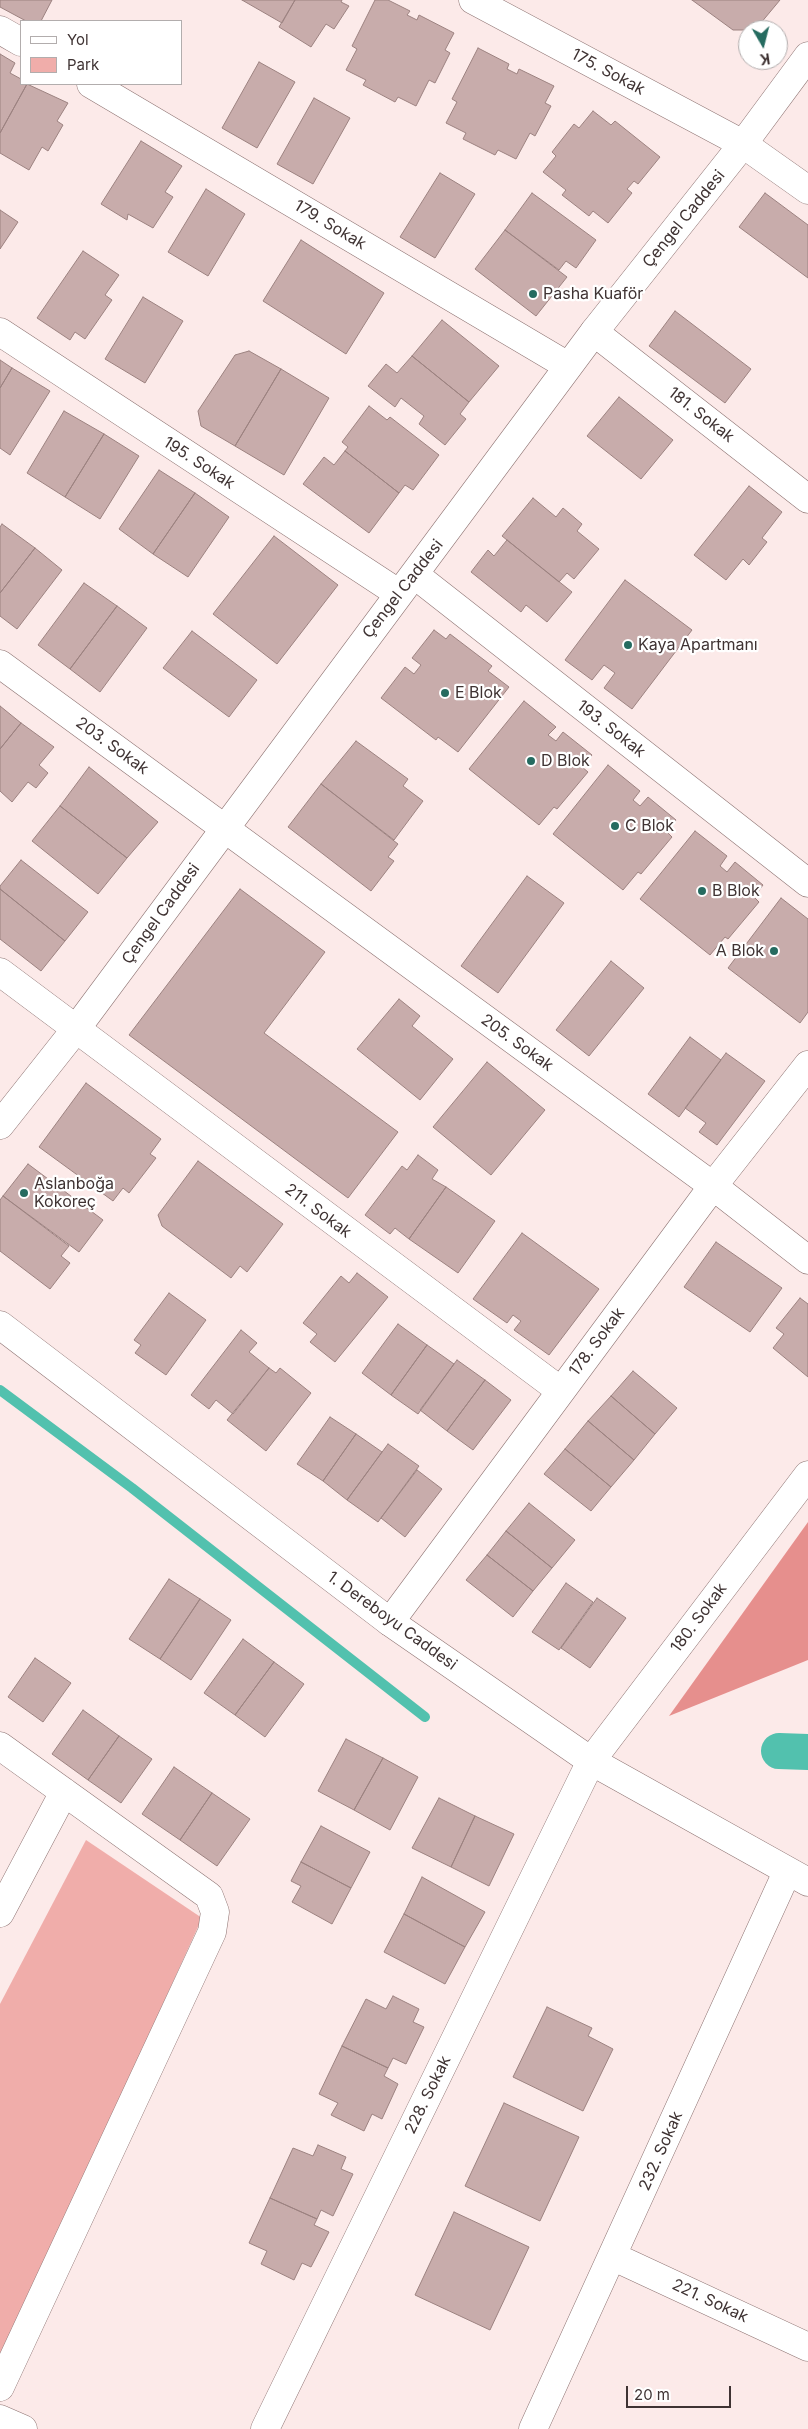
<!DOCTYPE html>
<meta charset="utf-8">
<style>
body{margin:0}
#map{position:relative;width:808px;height:2429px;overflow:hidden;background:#fceae9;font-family:Inter,sans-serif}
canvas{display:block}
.legend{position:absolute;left:20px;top:20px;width:162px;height:65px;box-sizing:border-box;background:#fff;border:1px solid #b2adad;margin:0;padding:6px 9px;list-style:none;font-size:15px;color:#3f3333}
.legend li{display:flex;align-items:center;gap:10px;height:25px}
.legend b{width:25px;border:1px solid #b2adad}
.north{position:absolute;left:738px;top:20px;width:50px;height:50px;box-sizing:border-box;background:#fff;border:1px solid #b2adad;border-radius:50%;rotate:172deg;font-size:14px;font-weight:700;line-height:20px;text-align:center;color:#3f3333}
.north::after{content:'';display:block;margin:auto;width:18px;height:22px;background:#256b60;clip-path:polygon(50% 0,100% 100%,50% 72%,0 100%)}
.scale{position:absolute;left:626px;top:2386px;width:105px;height:22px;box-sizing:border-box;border:2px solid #3f3333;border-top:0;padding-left:6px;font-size:15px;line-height:18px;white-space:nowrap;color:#3f3333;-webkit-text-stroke:4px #fff;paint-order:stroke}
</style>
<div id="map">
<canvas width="808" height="2429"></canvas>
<ul class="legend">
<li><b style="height:6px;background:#fff"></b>Yol</li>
<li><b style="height:14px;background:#f0adaa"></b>Park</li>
</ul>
<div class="north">K</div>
<div class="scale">20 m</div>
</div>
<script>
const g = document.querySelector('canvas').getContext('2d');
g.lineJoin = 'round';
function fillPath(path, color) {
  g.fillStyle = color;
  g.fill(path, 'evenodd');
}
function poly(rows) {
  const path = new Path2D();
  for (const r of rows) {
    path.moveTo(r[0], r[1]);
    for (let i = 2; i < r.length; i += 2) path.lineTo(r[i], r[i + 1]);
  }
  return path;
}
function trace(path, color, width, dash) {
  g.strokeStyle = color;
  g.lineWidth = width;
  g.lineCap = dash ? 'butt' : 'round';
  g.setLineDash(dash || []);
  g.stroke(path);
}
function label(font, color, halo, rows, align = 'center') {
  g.font = font + ' Inter,sans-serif';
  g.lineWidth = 4.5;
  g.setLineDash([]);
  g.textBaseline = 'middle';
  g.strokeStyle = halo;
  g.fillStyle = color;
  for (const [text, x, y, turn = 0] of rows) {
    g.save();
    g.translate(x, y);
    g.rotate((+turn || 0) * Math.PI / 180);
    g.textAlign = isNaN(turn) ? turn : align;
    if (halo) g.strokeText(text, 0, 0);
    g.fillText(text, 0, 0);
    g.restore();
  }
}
fillPath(poly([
 [86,1840,202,1918,0,2363,0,2004]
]), '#f0adaa');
fillPath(poly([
 [808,1522,808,1660,669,1716]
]), '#e68f8d');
trace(poly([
 [0,1390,132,1488,425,1717]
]), '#52c1ae', 10);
trace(poly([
 [779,1751,808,1752]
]), '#52c1ae', 36);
const building = poly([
 [0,0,52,0,41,21,26,21,0,7,0,0],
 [242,0,295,0,282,23,242,0],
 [295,0,342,0,341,2,349,6,334,29,326,24,311,47,279,27,295,0],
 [375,0,388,0,410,11,407,15,417,20,419,15,454,33,445,50,450,53,435,83,429,80,416,106,398,97,395,102,363,85,366,80,346,70,357,49,352,46,375,0],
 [692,0,780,0,755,30,733,30,692,0],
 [478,48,509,64,507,69,517,74,519,69,554,86,545,103,551,106,535,136,530,133,516,159,498,150,495,155,463,139,466,133,446,123,457,102,452,99,478,48],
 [0,54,15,63,10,73,21,79,21,84,27,84,0,133,0,54],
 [259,62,295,82,257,148,222,128,259,62],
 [27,84,68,103,57,121,63,125,48,151,42,147,29,170,0,153,0,133,27,84],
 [314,98,350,118,313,184,277,164,314,98],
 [593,111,611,125,615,121,660,157,638,184,634,181,627,189,632,193,608,223,593,211,589,216,562,195,566,190,543,172,556,156,552,152,574,124,579,128,593,111],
 [141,141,182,166,165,192,173,197,153,228,128,214,127,220,101,204,141,141],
 [440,173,475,194,435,258,400,237,440,173],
 [206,189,245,214,208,276,168,252,206,189],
 [532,193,596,240,576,268,566,261,559,270,505,230,532,193],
 [765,193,808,225,808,278,739,227,765,193],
 [0,210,18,222,0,249,0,210],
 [505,230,567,277,536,316,475,269,505,230],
 [301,240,384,293,346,354,263,301,301,240],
 [83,251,119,275,105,295,112,300,85,339,75,332,70,340,37,318,83,251],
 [143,297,183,321,145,383,105,359,143,297],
 [675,311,751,369,725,403,649,346,675,311],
 [442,320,499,366,469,402,412,356,442,320],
 [249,351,281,369,235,446,201,426,198,411,235,355,249,351],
 [412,356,469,402,460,414,466,419,445,445,419,424,424,416,401,398,395,407,368,386,386,364,397,373,412,356],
 [0,360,12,368,0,388,0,360],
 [12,368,50,391,10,455,0,448,0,388,12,368],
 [281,369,329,398,284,475,235,446,281,369],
 [619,397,673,440,641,479,587,436,619,397],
 [369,406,387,420,390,417,439,455,413,490,405,485,399,493,345,451,348,447,342,442,369,406],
 [64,411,104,434,65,497,27,473,64,411],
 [104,434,139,456,100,519,65,497,104,434],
 [345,451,399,493,369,533,303,484,324,457,334,465,345,451],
 [159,470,195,493,153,554,119,529,159,470],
 [749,486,782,512,762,538,767,542,749,565,743,559,726,580,694,555,749,486],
 [195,493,229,517,188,577,153,554,195,493],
 [533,498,556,517,563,508,582,524,577,531,599,549,574,579,567,573,559,582,502,536,533,498],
 [2,524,35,548,0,593,0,527,2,524],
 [274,536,338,585,277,664,213,614,274,536],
 [507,540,572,592,547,622,526,605,521,612,471,572,488,550,494,556,507,540],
 [35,548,62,570,17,629,0,616,0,593,35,548],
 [625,580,692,630,632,709,604,688,615,673,604,665,592,680,565,660,625,580],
 [84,583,117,606,70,669,38,645,84,583],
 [117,606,147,628,100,692,70,669,117,606],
 [434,630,446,639,450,634,492,666,488,671,509,687,458,752,438,737,436,740,381,698,405,667,414,674,421,665,412,658,434,630],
 [192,631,257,680,229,717,163,668,192,631],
 [524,701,556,727,548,735,556,741,563,732,592,755,582,767,588,772,557,809,554,807,539,825,469,769,524,701],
 [0,706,21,723,0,749,0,706],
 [21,723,54,747,39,765,48,773,36,788,28,782,12,802,0,791,0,749,21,723],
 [356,741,408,779,403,786,423,801,394,840,321,784,356,741],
 [608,765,640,791,633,800,640,806,648,797,676,820,667,832,672,837,641,874,638,872,623,890,553,834,608,765],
 [89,767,158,822,127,858,60,806,89,767],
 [321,784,398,844,388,857,394,861,371,891,288,827,321,784],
 [60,806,127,858,98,894,32,841,60,806],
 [695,831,727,856,720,866,727,872,735,862,763,885,754,897,759,902,728,939,725,937,710,955,640,899,695,831],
 [21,860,88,912,65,941,0,889,0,886,21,860],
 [527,876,564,903,498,993,461,966,527,876],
 [0,889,65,941,41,971,0,939,0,889],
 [240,889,325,952,264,1033,398,1132,348,1198,129,1035,240,889],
 [781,898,808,919,808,1012,800,1023,728,968,781,898],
 [611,961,644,988,589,1056,556,1030,611,961],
 [399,999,420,1016,412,1026,453,1059,420,1100,357,1049,399,999],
 [690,1037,721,1060,679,1117,648,1094,690,1037],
 [726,1053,765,1081,717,1145,699,1132,706,1123,685,1108,726,1053],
 [487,1062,545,1110,491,1175,433,1127,487,1062],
 [86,1083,161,1139,150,1154,156,1158,129,1193,123,1188,113,1201,39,1147,86,1083],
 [418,1155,438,1170,432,1179,446,1187,409,1239,395,1228,390,1234,365,1215,402,1166,407,1170,418,1155],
 [198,1161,283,1224,247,1272,240,1266,231,1278,162,1226,158,1215,198,1161],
 [28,1164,103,1220,79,1252,3,1196,28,1164],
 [446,1187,495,1221,458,1273,409,1239,446,1187],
 [3,1196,69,1246,61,1256,70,1263,50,1289,0,1251,0,1200,3,1196],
 [522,1233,599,1289,549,1355,514,1330,521,1321,513,1315,507,1323,473,1299,522,1233],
 [716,1242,782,1288,750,1332,684,1287,716,1242],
 [357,1273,388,1297,335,1362,310,1342,317,1334,303,1323,341,1276,349,1283,357,1273],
 [169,1293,206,1320,166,1375,135,1353,141,1345,134,1340,169,1293],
 [800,1298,808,1304,808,1377,773,1348,784,1334,776,1328,800,1298],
 [398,1324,427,1345,391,1395,362,1373,398,1324],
 [241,1330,257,1343,249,1352,269,1368,233,1414,216,1400,209,1409,191,1395,241,1330],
 [427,1345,454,1364,418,1414,391,1395,427,1345],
 [457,1360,485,1380,447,1431,420,1410,457,1360],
 [269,1368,276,1373,280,1368,311,1393,266,1451,227,1420,269,1368],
 [633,1371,677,1408,655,1434,611,1396,633,1371],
 [485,1380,511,1400,473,1450,447,1431,485,1380],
 [611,1396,655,1434,634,1460,588,1421,611,1396],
 [330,1417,356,1434,323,1481,297,1464,330,1417],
 [588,1421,634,1460,611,1487,565,1449,588,1421],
 [356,1434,382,1452,347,1500,323,1481,356,1434],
 [388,1444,419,1466,378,1522,347,1500,388,1444],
 [565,1449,611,1487,591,1511,544,1474,565,1449],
 [417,1470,442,1489,405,1537,381,1518,417,1470],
 [529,1503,575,1540,552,1568,506,1531,529,1503],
 [506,1531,552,1568,533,1591,487,1555,506,1531],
 [487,1555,533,1591,513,1617,466,1580,487,1555],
 [169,1579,200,1599,160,1659,129,1639,169,1579],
 [566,1583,593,1602,559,1650,532,1632,566,1583],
 [597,1598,626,1618,590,1668,561,1648,597,1598],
 [200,1599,231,1620,191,1680,160,1659,200,1599],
 [243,1639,274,1662,235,1715,204,1693,243,1639],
 [35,1658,71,1683,43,1722,8,1697,35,1658],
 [274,1662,304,1684,265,1737,235,1715,274,1662],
 [83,1710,119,1736,88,1780,52,1754,83,1710],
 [119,1736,152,1759,121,1803,88,1780,119,1736],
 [346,1739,383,1758,354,1810,318,1791,346,1739],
 [383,1758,418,1777,390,1830,354,1810,383,1758],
 [174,1767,212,1793,180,1840,142,1814,174,1767],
 [212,1793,250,1819,217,1866,180,1840,212,1793],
 [439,1798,475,1816,451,1867,412,1848,439,1798],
 [475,1816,514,1834,489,1886,451,1867,475,1816],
 [321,1826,370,1852,351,1888,301,1862,321,1826],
 [301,1862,351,1888,332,1924,292,1902,301,1886,291,1881,301,1862],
 [422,1877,485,1912,465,1947,404,1914,422,1877],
 [404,1914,465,1947,445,1984,384,1952,404,1914],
 [393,1996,419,2009,413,2022,424,2027,406,2064,393,2058,388,2068,342,2046,366,1999,386,2009,393,1996],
 [547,2007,592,2028,588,2036,613,2049,583,2111,513,2077,547,2007],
 [342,2046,388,2068,384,2076,398,2084,382,2119,372,2114,364,2131,331,2115,338,2103,319,2094,342,2046],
 [504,2103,579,2137,540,2221,465,2186,504,2103],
 [318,2145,346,2157,341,2169,353,2174,333,2216,321,2210,317,2219,270,2198,293,2148,313,2156,318,2145],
 [270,2198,317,2219,314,2225,329,2232,311,2267,302,2263,294,2280,261,2264,267,2251,249,2243,270,2198],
 [454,2212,529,2247,490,2330,415,2295,454,2212]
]);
fillPath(building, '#c8acab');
trace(building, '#9c8280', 1);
const minor = poly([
 [473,0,743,144,808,190],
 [0,30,21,42],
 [91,84,568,366],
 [0,332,398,593],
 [594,332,808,499],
 [415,575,808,883],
 [0,664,713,1186,808,1260],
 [0,972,561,1391],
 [390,1622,713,1186,808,1065],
 [0,1746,209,1896,215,1912,212,1932,0,2387],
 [0,1913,64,1792],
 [612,2256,808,2347],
 [0,2419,23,2429],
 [265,2429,591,1761,808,1475],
 [533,2429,787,1872]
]);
const major = poly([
 [0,1125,76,1029,594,332,743,144,808,56],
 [0,1325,390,1622,591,1761,808,1882]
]);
trace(minor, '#8e7473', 29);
trace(major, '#8e7473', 29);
trace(minor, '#fff', 28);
trace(major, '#fff', 28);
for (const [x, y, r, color] of [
 [533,294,5,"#256b60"],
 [628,645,5,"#256b60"],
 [445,693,5,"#256b60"],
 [531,761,5,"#256b60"],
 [615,826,5,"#256b60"],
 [702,891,5,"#256b60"],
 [774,951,5,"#256b60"],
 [24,1193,5,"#256b60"]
]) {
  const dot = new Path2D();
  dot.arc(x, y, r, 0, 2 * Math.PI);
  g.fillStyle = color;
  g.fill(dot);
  trace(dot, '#fff', 2);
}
label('16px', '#3f3333', '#fff', [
 ["175. Sokak",608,72,28],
 ["Çengel Caddesi",684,219,-51],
 ["179. Sokak",330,225,31],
 ["181. Sokak",701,415,38],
 ["195. Sokak",199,463,33],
 ["Çengel Caddesi",403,589,-52],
 ["193. Sokak",611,729,38],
 ["203. Sokak",112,746,36],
 ["Çengel Caddesi",161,914,-54],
 ["205. Sokak",517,1043,36],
 ["211. Sokak",318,1211,37],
 ["178. Sokak",597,1342,-53],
 ["180. Sokak",699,1618,-53],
 ["1. Dereboyu Caddesi",392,1621,36],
 ["228. Sokak",428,2095,-64],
 ["232. Sokak",661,2151,-66],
 ["221. Sokak",710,2301,25]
]);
label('16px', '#3f3333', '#fff', [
 ["Pasha Kuaför",543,294],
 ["Kaya Apartmanı",638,645],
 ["E Blok",455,693],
 ["D Blok",541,761],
 ["C Blok",625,826],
 ["B Blok",712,891],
 ["A Blok",764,951,"right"],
 ["Aslanboğa",34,1184],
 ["Kokoreç",34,1202]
], 'left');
</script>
